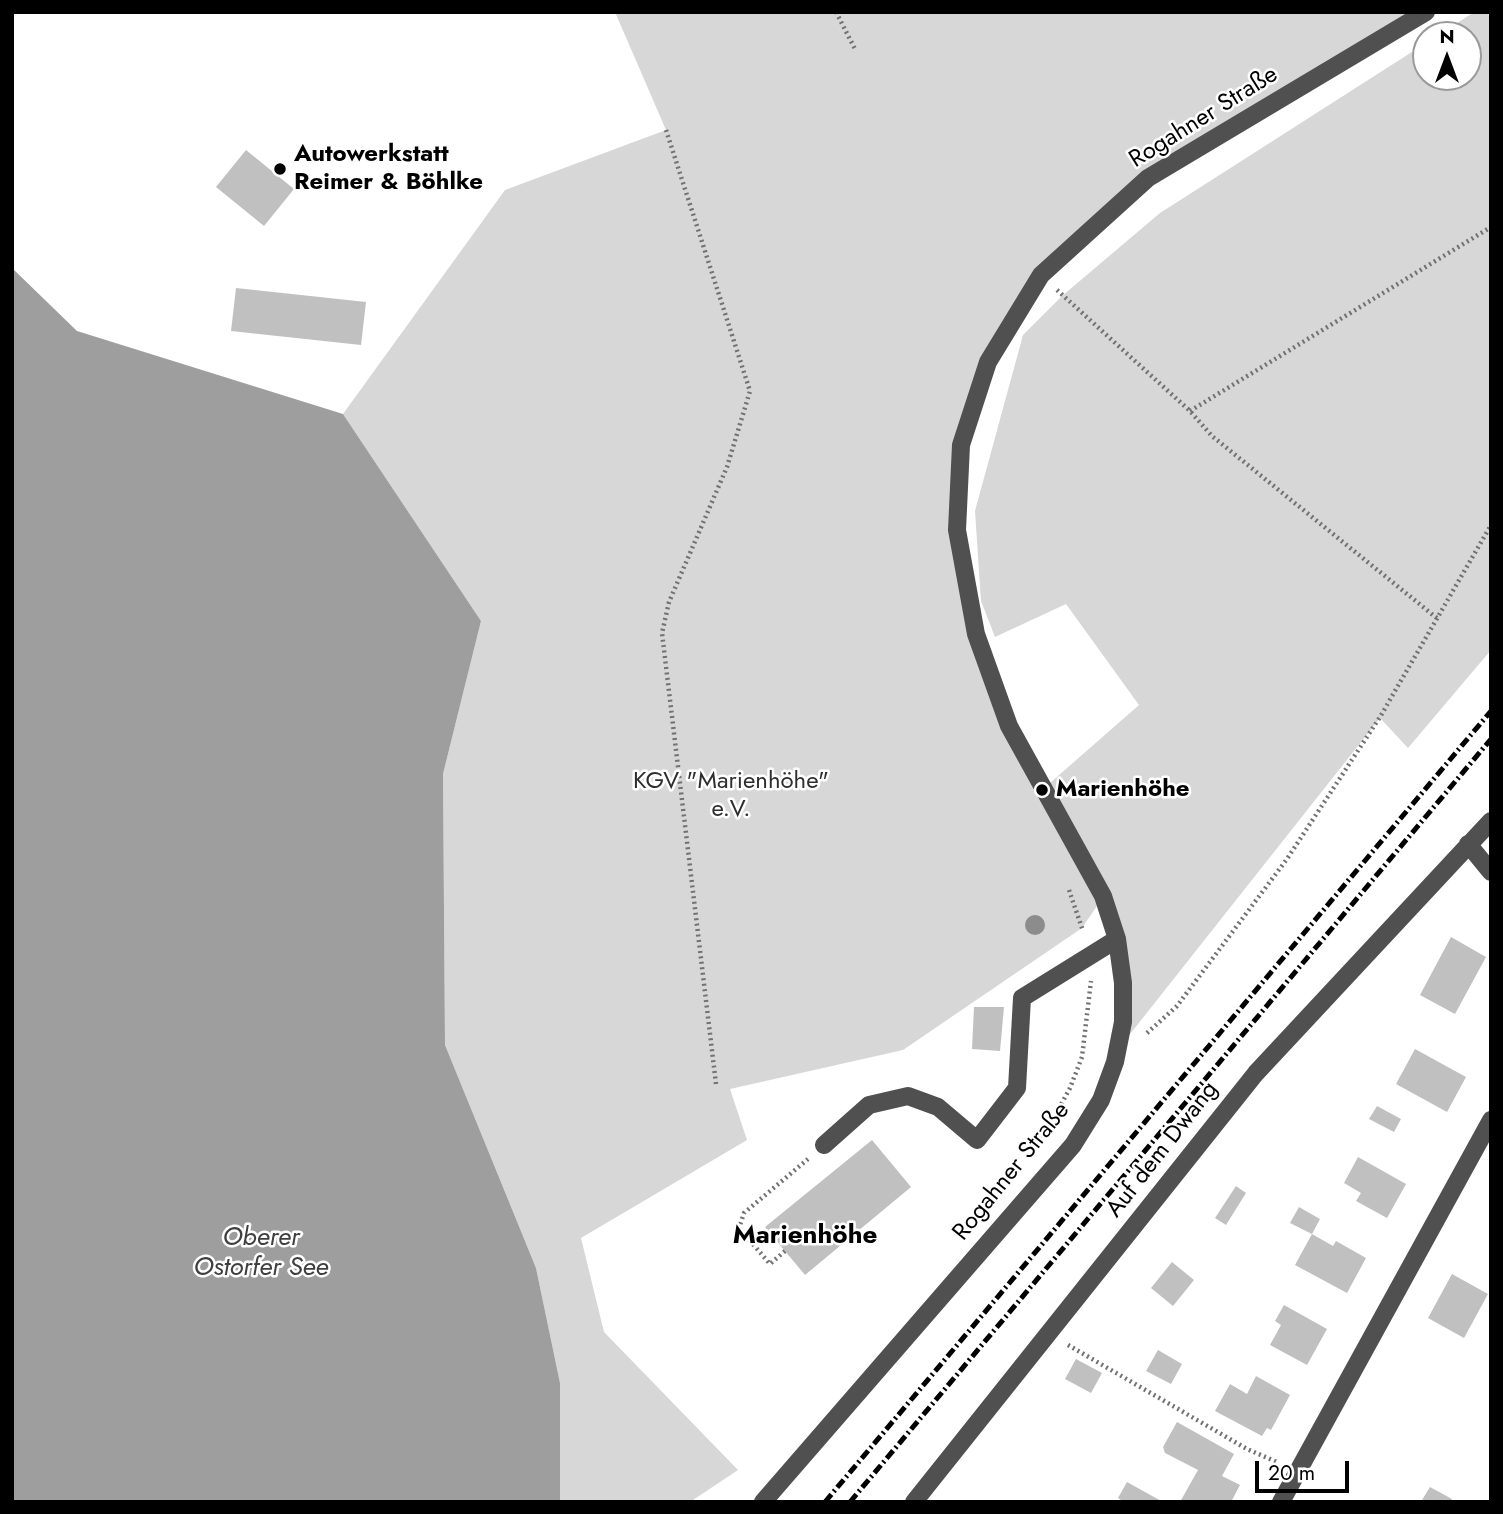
<!DOCTYPE html>
<meta charset="utf-8">
<style>
body{margin:0}
#map{position:relative;width:1503px;height:1514px;overflow:hidden;background:#fff;font-family:Jost,sans-serif}
canvas{display:block}
.frame{position:absolute;inset:0;border:14px solid #000;pointer-events:none}
.north{position:absolute;left:1412px;top:21px;width:70px;height:70px;box-sizing:border-box;background:#fff;border:2px solid #999;border-radius:50%;rotate:0deg;font-size:19px;font-weight:700;line-height:28px;text-align:center;color:#000}
.north::after{content:'';display:block;margin:auto;width:24px;height:32px;background:#000;clip-path:polygon(50% 0,100% 100%,50% 72%,0 100%)}
.scale{position:absolute;left:1255px;top:1461px;width:94px;height:32px;box-sizing:border-box;border:4px solid #000;border-top:0;padding-left:9px;font-size:21px;line-height:24px;white-space:nowrap;color:#000;-webkit-text-stroke:5px #fff;paint-order:stroke}
</style>
<div id="map">
<canvas width="1503" height="1514"></canvas>
<div class="frame"></div>
<div class="north">N</div>
<div class="scale">20 m</div>
</div>
<script>
const g = document.querySelector('canvas').getContext('2d');
g.lineJoin = 'round';
function fillPath(path, color) {
  g.fillStyle = color;
  g.fill(path, 'evenodd');
}
function poly(rows) {
  const path = new Path2D();
  for (const r of rows) {
    path.moveTo(r[0], r[1]);
    for (let i = 2; i < r.length; i += 2) path.lineTo(r[i], r[i + 1]);
  }
  return path;
}
function trace(path, color, width, dash) {
  g.strokeStyle = color;
  g.lineWidth = width;
  g.lineCap = dash ? 'butt' : 'round';
  g.setLineDash(dash || []);
  g.stroke(path);
}
function label(font, color, halo, rows, align = 'center') {
  g.font = font + ' Jost,sans-serif';
  g.lineWidth = 5;
  g.setLineDash([]);
  g.textBaseline = 'middle';
  g.strokeStyle = halo;
  g.fillStyle = color;
  for (const [text, x, y, turn = 0] of rows) {
    g.save();
    g.translate(x, y);
    g.rotate((+turn || 0) * Math.PI / 180);
    g.textAlign = isNaN(turn) ? turn : align;
    if (halo) g.strokeText(text, 0, 0);
    g.fillText(text, 0, 0);
    g.restore();
  }
}
fillPath(poly([
 [615,12,1426,12,1148,178,1041,275,988,362,961,445,957,530,976,634,1042,790,1139,705,1066,604,995,637,981,601,975,511,1023,335,1062,296,1160,213,1426,43,1426,77,1468,77,1468,35,1439,35,1474,12,1491,12,1491,650,1408,748,1380,718,1123,1043,1103,897,1082,928,903,1050,730,1089,747,1140,581,1238,604,1332,738,1470,690,1502,560,1502,560,1383,536,1268,445,1045,443,774,481,621,343,414,505,190,666,130]
]), '#d7d7d7');
fillPath(poly([
 [12,268,77,331,343,414,481,621,443,774,445,1045,536,1268,560,1383,560,1502,12,1502]
]), '#9e9e9e');
fillPath(poly([
 [246,150,294,189,264,226,216,187],
 [236,288,366,302,361,345,231,331],
 [1451,937,1486,957,1455,1014,1420,995],
 [974,1007,1004,1007,1000,1051,972,1049],
 [1415,1049,1466,1077,1447,1112,1396,1084],
 [1377,1106,1401,1119,1394,1132,1369,1119],
 [872,1140,911,1187,805,1275,765,1227],
 [1358,1157,1406,1184,1387,1218,1356,1201,1361,1193,1344,1183],
 [1236,1186,1246,1193,1226,1225,1215,1218],
 [1299,1207,1320,1219,1312,1234,1290,1223],
 [1312,1234,1333,1246,1336,1241,1366,1258,1347,1293,1295,1265],
 [1172,1262,1194,1280,1173,1306,1151,1288],
 [1452,1274,1488,1294,1464,1338,1428,1318],
 [1284,1305,1327,1329,1307,1365,1270,1345,1281,1325,1275,1321],
 [1158,1350,1182,1364,1171,1384,1146,1371],
 [1076,1359,1102,1373,1091,1393,1065,1379],
 [1256,1376,1290,1395,1271,1430,1267,1428,1262,1436,1215,1411,1230,1384,1247,1394],
 [1177,1422,1234,1454,1222,1476,1240,1485,1231,1502,1180,1502,1198,1470,1165,1453,1163,1447],
 [1127,1482,1163,1502,1124,1502,1118,1498],
 [1430,1487,1452,1499,1450,1502,1422,1500]
]), '#c0c0c0');
trace(poly([
 [836,12,856,51],
 [666,130,750,391,727,467,669,602,662,633,716,1084],
 [1057,290,1190,411,1212,436,1438,619],
 [1190,411,1491,227],
 [1069,890,1083,931],
 [1147,1033,1177,1006,1287,859,1380,717,1491,525],
 [1043,1138,1070,1088,1082,1057,1091,981],
 [785,1251,770,1264,739,1228,744,1213,808,1159],
 [1068,1345,1247,1449,1277,1462]
]), '#727272', 4.5, [2, 3.5]);
trace(poly([
 [1468,844,1491,872],
 [824,1145,869,1105,908,1096,938,1107,977,1140,1017,1088,1022,998,1117,939],
 [763,1502,1073,1145,1101,1100,1115,1062,1123,1022,1123,983,1117,939,1103,896,1009,726,976,634,957,530,961,445,988,362,1041,275,1148,178,1426,12],
 [914,1502,1256,1073,1491,821],
 [1281,1502,1491,1120]
]), '#505050', 18);
trace(poly([
 [825,1502,1491,711],
 [850,1502,1491,739]
]), '#000', 5, [10, 3.5, 2, 3.5]);
g.fillStyle = '#8c8c8c';
for (const [x, y] of [
 [1035,925]
]) {
  g.beginPath();
  g.arc(x, y, 10, 0, 2 * Math.PI);
  g.fill();
}
for (const [x, y, r, color] of [
 [280,169,7,"#000"],
 [1042,790,7,"#000"]
]) {
  const dot = new Path2D();
  dot.arc(x, y, r, 0, 2 * Math.PI);
  g.fillStyle = color;
  g.fill(dot);
  trace(dot, '#fff', 2.5);
}
label('24px', '#000', '#fff', [
 ["Rogahner Straße",1204,118,-32],
 ["Auf dem Dwang",1163,1150,-52],
 ["Rogahner Straße",1012,1172,-51]
]);
label('bold 24px', '#000', '#fff', [
 ["Autowerkstatt",294,155],
 ["Reimer & Böhlke",294,183],
 ["Marienhöhe",1056,790]
], 'left');
label('24px', '#2e2e2e', '#fff', [
 ["KGV \"Marienhöhe\"",731,782],
 ["e.V.",731,810]
]);
label('bold 26px', '#000', '#fff', [
 ["Marienhöhe",805,1237]
]);
label('italic 26px', '#3f3f3f', '#fff', [
 ["Oberer",261,1239],
 ["Ostorfer See",261,1269]
]);
</script>
